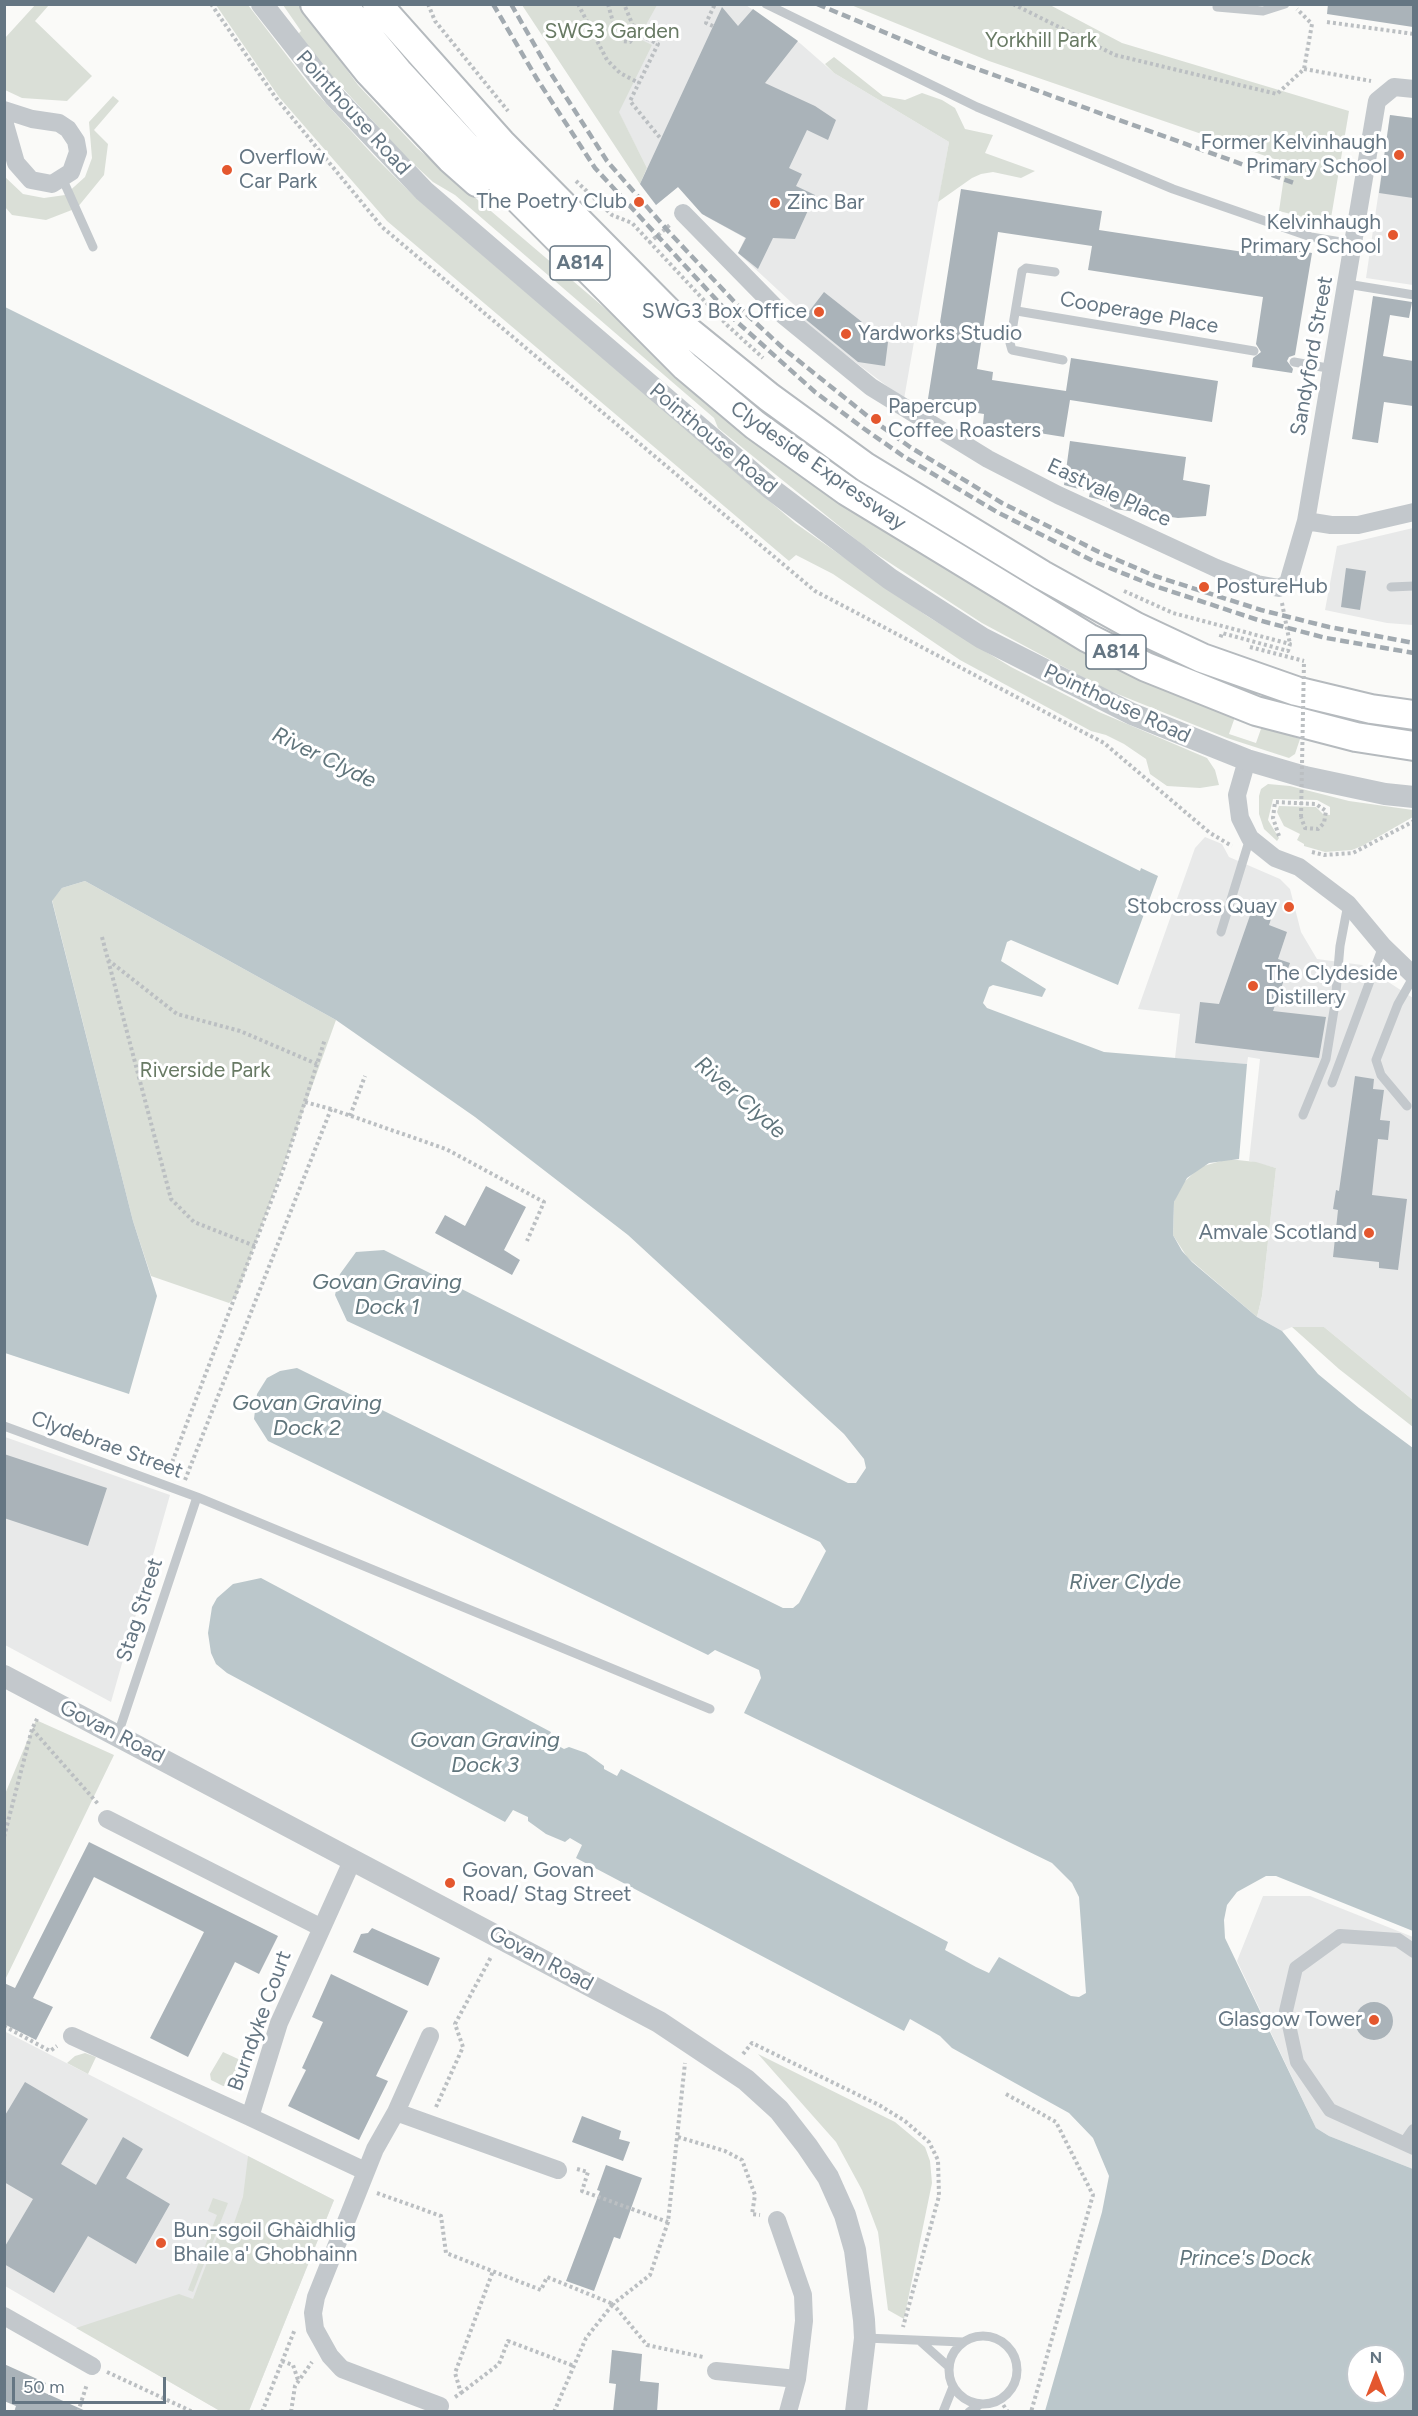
<!DOCTYPE html>
<meta charset="utf-8">
<style>
body{margin:0}
#map{position:relative;width:1418px;height:2416px;overflow:hidden;background:#fafaf8;font-family:Figtree,sans-serif}
canvas{display:block}
.frame{position:absolute;inset:0;border:6px solid #657683;pointer-events:none}
.north{position:absolute;left:1346px;top:2344px;width:60px;height:60px;box-sizing:border-box;background:#fff;border:2px solid #c1c8cd;border-radius:50%;rotate:0deg;font-size:16px;font-weight:700;line-height:24px;text-align:center;color:#657683}
.north::after{content:'';display:block;margin:auto;width:21px;height:27px;background:#e4572e;clip-path:polygon(50% 0,100% 100%,50% 72%,0 100%)}
.scale{position:absolute;left:12px;top:2377px;width:154px;height:27px;box-sizing:border-box;border:3px solid #657683;border-top:0;padding-left:8px;font-size:18px;line-height:21px;white-space:nowrap;color:#657683;-webkit-text-stroke:4px #fff;paint-order:stroke}
</style>
<div id="map">
<canvas width="1418" height="2416"></canvas>
<div class="frame"></div>
<div class="north">N</div>
<div class="scale">50 m</div>
</div>
<script>
const g = document.querySelector('canvas').getContext('2d');
g.lineJoin = 'round';
function fillPath(path, color) {
  g.fillStyle = color;
  g.fill(path, 'evenodd');
}
function poly(rows) {
  const path = new Path2D();
  for (const r of rows) {
    if (r.length === 3) {
      path.moveTo(r[0] + r[2], r[1]);
      path.arc(r[0], r[1], r[2], 0, 2 * Math.PI);
      continue;
    }
    path.moveTo(r[0], r[1]);
    for (let i = 2; i < r.length; i += 2) path.lineTo(r[i], r[i + 1]);
  }
  return path;
}
function trace(path, color, width, dash) {
  g.strokeStyle = color;
  g.lineWidth = width;
  g.lineCap = dash ? 'butt' : 'round';
  g.setLineDash(dash || []);
  g.stroke(path);
}
function label(font, color, halo, rows, align = 'center') {
  g.font = font + ' Figtree,sans-serif';
  g.lineWidth = 6;
  g.setLineDash([]);
  g.textBaseline = 'middle';
  g.strokeStyle = halo;
  g.fillStyle = color;
  for (const [text, x, y, turn = 0] of rows) {
    g.save();
    g.translate(x, y);
    g.rotate((+turn || 0) * Math.PI / 180);
    g.textAlign = isNaN(turn) ? turn : align;
    if (halo) g.strokeText(text, 0, 0);
    g.fillText(text, 0, 0);
    g.restore();
  }
}
fillPath(poly([
 [564,5,746,5,801,44,834,73,949,142,904,399,801,321,805,315,738,253,745,238,705,216,706,213,701,213,678,187,656,205,640,184,647,168],
 [1390,115,1413,118,1413,285,1366,278],
 [1413,528,1413,625,1387,623,1325,610,1337,546],
 [1205,837,1222,844,1229,857,1280,879,1290,889,1301,932,1317,959,1362,965,1413,998,1413,1400,1324,1327,1292,1327,1282,1331,1257,1317,1262,1296,1276,1168,1249,1161,1260,1059,1248,1057,1247,1064,1175,1058,1180,1014,1138,1009,1195,848],
 [5,1437,170,1495,111,1702,5,1645],
 [1263,1896,1310,1896,1413,1937,1413,2169,1329,2136,1316,2128,1237,1961],
 [4,2031,334,2200,249,2411,220,2411,5,2286]
]), '#e8e9e9');
fillPath(poly([
 [36,4,49,5,35,21,92,76,67,101,22,98,5,90,5,38],
 [216,5,248,5,311,87,374,156,415,197,795,523,927,616,1011,667,1099,712,1207,758,1215,770,1219,785,1200,788,1167,786,1150,774,1146,759,1124,744,1106,735,1091,731,960,660,833,574,796,555,789,561,387,221,279,97],
 [283,5,299,5,358,85,417,148,797,472,867,521,1093,658,1167,692,1235,717,1229,734,1256,743,1262,726,1300,739,1295,754,1289,758,1227,738,1105,689,982,623,864,546,718,428,714,418,455,195,433,182,405,156,328,72,298,34,301,31],
 [522,5,657,5,642,32,648,36,640,39,652,45,619,112,647,168,640,184],
 [851,5,1050,5,1122,43,1349,111,1330,224,1279,211,1286,163,989,61],
 [834,57,883,96,905,100,922,93,942,100,955,108,965,129,993,135,985,153,1035,171,1021,178,993,172,981,174,972,178,938,202,949,142,834,73,825,64],
 [113,96,119,101,94,130,108,144,104,175,77,208,46,220,12,215,5,207,4,176,23,194,44,198,65,195,85,177,92,158,89,122],
 [1268,784,1290,786,1349,801,1413,810,1413,817,1362,846,1352,850,1325,852,1304,846,1304,844,1297,840,1300,834,1284,826,1277,812,1279,806,1316,807,1323,814,1330,815,1330,807,1317,800,1273,799,1268,820,1279,838,1277,841,1264,829,1259,814,1259,796,1261,789],
 [85,881,336,1020,236,1297,229,1303,151,1276,133,1221,52,900,62,888],
 [1228,1159,1256,1162,1276,1168,1262,1296,1257,1317,1187,1257,1173,1235,1174,1202,1181,1185,1200,1167],
 [1292,1327,1324,1327,1413,1400,1413,1427,1339,1369],
 [36,1720,114,1755,5,1980,5,1794],
 [223,2052,249,2064,242,2081,234,2087,223,2086,211,2080,210,2074],
 [85,2053,96,2057,88,2074,67,2063,75,2056],
 [758,2054,895,2122,925,2147,930,2161,932,2183,904,2319,888,2310,878,2232,862,2190,836,2142],
 [248,2156,334,2200,249,2411,220,2411,76,2328,179,2294,193,2299,220,2229,231,2232,243,2197],
 [213,2198,228,2203,193,2292,188,2290,217,2215,208,2211]
]), '#dadfd7');
fillPath(poly([
 [5,307,1140,871,1141,868,1158,876,1118,985,1011,940,1007,942,1001,961,1046,989,1042,997,993,985,989,987,983,1003,987,1008,1104,1052,1247,1064,1239,1159,1209,1163,1187,1178,1174,1202,1173,1235,1182,1251,1192,1262,1257,1317,1282,1331,1318,1374,1359,1408,1413,1448,1413,1931,1276,1876,1266,1876,1237,1892,1227,1905,1224,1920,1225,1938,1316,2128,1329,2136,1413,2169,1413,2411,1045,2411,1102,2212,1109,2176,1093,2138,1069,2113,952,2048,940,2036,910,2019,904,2031,576,1858,582,1845,570,1838,565,1842,546,1834,528,1821,528,1817,513,1810,505,1822,227,1673,216,1664,211,1653,208,1633,212,1607,217,1598,233,1584,261,1578,551,1732,548,1740,564,1749,569,1747,586,1753,604,1766,604,1769,617,1776,621,1769,948,1942,945,1950,976,1967,989,1973,999,1957,1071,1996,1079,1997,1086,1993,1079,1897,1072,1883,1052,1863,744,1713,761,1678,759,1670,715,1650,708,1655,268,1441,254,1419,257,1394,267,1378,280,1371,297,1368,783,1608,793,1608,799,1603,826,1551,820,1542,347,1321,335,1295,340,1274,356,1252,384,1250,848,1483,856,1483,866,1468,864,1459,844,1434,628,1235,475,1117,336,1020,85,881,62,888,52,901,133,1221,157,1296,129,1394,5,1353],
 [1358,2356,1394,2356,1394,2392,1358,2392]
]), '#bbc7cb');
fillPath(poly([
 [1328,4,1413,4,1413,27,1327,14],
 [722,7,738,26,753,9,798,41,765,83,815,106,836,120,828,140,807,130,789,168,802,174,796,186,815,195,795,239,773,238,758,269,738,253,746,238,702,214,678,187,656,205,640,184],
 [1390,115,1413,118,1413,198,1379,193],
 [961,189,1102,211,1099,230,1270,256,1272,246,1312,253,1295,355,1289,357,1287,361,1293,369,1292,373,1252,367,1253,358,1261,352,1256,344,1263,297,1088,270,1092,246,998,232,977,369,993,372,992,380,1066,391,1071,358,1218,381,1212,422,1070,400,1064,437,983,424,984,414,927,405],
 [824,292,862,322,858,327,875,340,888,342,885,366,858,362,804,318],
 [1373,296,1412,302,1409,318,1390,315,1383,356,1413,361,1413,406,1384,402,1378,443,1352,439],
 [1070,441,1186,457,1183,480,1210,485,1206,516,1178,518,1115,509,1110,506,1110,502,1089,497,1090,492,1064,485],
 [1346,568,1366,571,1360,610,1341,607],
 [1254,904,1274,910,1269,925,1287,932,1278,959,1290,963,1273,1011,1326,1017,1319,1058,1195,1043,1200,1002,1219,1004],
 [1355,1076,1374,1079,1373,1089,1384,1090,1380,1120,1390,1121,1388,1140,1378,1139,1372,1195,1407,1199,1398,1270,1379,1268,1379,1262,1333,1257,1338,1210,1333,1209,1336,1190,1339,1191],
 [486,1186,526,1207,504,1250,520,1260,512,1275,435,1233,445,1215,465,1226],
 [4,1454,107,1488,88,1546,4,1518],
 [89,1842,278,1936,259,1974,235,1962,188,2057,150,2038,204,1932,94,1877,33,1998,53,2007,36,2040,4,2024,4,1983,15,1988],
 [372,1928,440,1958,428,1986,353,1952,361,1934,368,1933],
 [331,1974,408,2011,376,2076,388,2081,359,2140,288,2106,306,2070,302,2068,323,2022,312,2017],
 [1374,2021,19],
 [25,2082,88,2119,61,2164,96,2185,123,2137,143,2149,126,2178,170,2204,136,2264,88,2236,54,2293,4,2264,4,2248,33,2199,4,2182,4,2117],
 [582,2116,621,2131,619,2139,630,2142,623,2161,572,2142],
 [606,2165,642,2178,620,2239,614,2237,594,2291,566,2281,600,2191,597,2190],
 [612,2350,642,2354,640,2381,659,2383,657,2412,613,2412,616,2384,609,2383],
 [4,2364,46,2383,43,2392,88,2412,14,2412,16,2406,4,2401]
]), '#aab3b9');
const primary = poly([
 [315,4,369,72,451,159,477,182],
 [342,4,398,72,466,146,685,366,755,425,847,491,1088,638,1146,667,1256,711,1356,737,1414,746],
 [377,4,501,143,684,328,769,397,865,467,1042,575,1136,627,1202,658,1296,691,1371,709,1414,715]
]);
trace(primary, '#b5babe', 32);
trace(poly([
 [211,4,276,98,382,227,815,591,1104,743,1210,833,1232,846],
 [428,4,435,21,508,111],
 [578,4,607,60,620,73,639,83],
 [608,4,616,33,622,41,630,42,636,33,624,4],
 [1013,4,1115,55,1277,94,1304,69,1312,24,1297,9],
 [1327,22,1414,34],
 [713,26,706,23,715,4],
 [636,33,658,44,630,101,661,139],
 [1304,69,1371,81],
 [576,181,612,215,632,223,727,325,763,358],
 [649,243,671,224],
 [1124,591,1173,613,1290,644,1288,651,1222,633,1220,639],
 [1282,603,1290,644],
 [1250,647,1304,661],
 [1279,836,1273,818,1275,802,1316,804,1326,811,1324,823,1318,829,1305,828,1301,817],
 [1312,852,1324,855,1353,853,1414,821],
 [102,937,171,1199,194,1222,255,1246],
 [108,960,177,1014,240,1031,317,1064],
 [305,1102,331,1109],
 [350,1116,365,1076],
 [168,1473,283,1170,325,1039],
 [185,1480,331,1109,446,1149,544,1202,527,1241],
 [32,1729,99,1805],
 [4,1837,32,1729,38,1717],
 [4,2026,50,2051,57,2046],
 [743,2054,752,2043,879,2105,905,2121,929,2142,938,2160,939,2196,903,2327],
 [1006,2094,1056,2122,1093,2195,1031,2412],
 [436,2107,463,2047,455,2024,491,1957],
 [678,2137,725,2151,742,2160,755,2195,752,2214,760,2215],
 [577,2169,588,2172,582,2191,668,2222,685,2063],
 [377,2193,441,2216,446,2253,541,2290,547,2277,613,2304,586,2338,554,2412],
 [668,2222,650,2275,613,2304,647,2345,703,2357],
 [282,2361,293,2365,298,2380],
 [107,2372,193,2412],
 [461,2393,499,2364,508,2341,574,2366],
 [455,2397,461,2393,455,2373,493,2271],
 [1000,2400,1008,2412],
 [78,2412,87,2384],
 [262,2412,295,2329],
 [291,2412,295,2386,312,2362]
]), '#bbbfc2', 4, [3, 3]);
trace(poly([
 [766,4,977,107,1173,189,1311,237,1353,244],
 [1217,7,1263,11,1285,4],
 [63,180,93,247],
 [1055,272,1026,268,1022,271,1010,343,1012,350,1063,360],
 [1347,284,1414,295],
 [1017,311,1254,351],
 [1294,362,1333,369],
 [1391,587,1414,586],
 [1221,932,1250,838],
 [1332,1083,1383,946],
 [1407,1106,1381,1075,1376,1060,1398,1004,1414,976],
 [1303,1115,1326,1059,1335,1004,1340,946,1348,904],
 [4,1426,197,1497,710,1709],
 [118,1734,197,1497],
 [983,2370,34],
 [865,2338,963,2342],
 [920,2341,949,2367],
 [943,2412,953,2387],
 [969,2412,979,2405]
]), '#c3c8cc', 9);
trace(poly([
 [1414,1951,1398,1940,1340,1936,1296,1968,1286,2011,1297,2062,1330,2110,1414,2148],
 [1405,2144,1414,2131]
]), '#c3c8cc', 14);
trace(poly([
 [4,110,32,119,59,123,68,129,76,141,78,152,71,172,52,184,31,180,16,163,4,121],
 [683,213,783,315,871,387,988,459,1058,495,1216,568,1257,584,1279,588,1288,583,1306,521,1377,101,1394,87,1414,89],
 [1306,521,1331,525,1358,525,1414,512],
 [1247,760,1237,795,1240,818,1250,838,1275,858,1299,867,1348,904,1383,946,1414,976],
 [107,1819,320,1927],
 [353,1859,279,2023,250,2117,365,2171],
 [72,2036,250,2117],
 [396,2112,430,2036],
 [777,2220,803,2295,804,2321,797,2379,788,2412],
 [4,2316,92,2366],
 [716,2371,797,2379],
 [440,2406,342,2369,330,2356,315,2329,313,2313,316,2297,375,2149,396,2112,558,2170]
]), '#c3c8cc', 18);
trace(poly([
 [262,4,335,97,424,191,770,488,890,579,982,638,1132,714,1247,760,1305,777,1385,794,1414,797],
 [4,1676,659,2022,746,2080,779,2110,807,2146,828,2177,845,2215,855,2250,864,2320,865,2338,856,2412]
]), '#c3c8cc', 22);
trace(primary, '#fff', 28);
trace(poly([
 [493,4,537,79,595,168,735,320,815,392,863,428,903,456,997,512,1095,562,1152,585,1258,620,1326,638,1414,653],
 [511,4,550,72,607,161,669,232,743,311,784,349,870,418,910,447,1002,503,1099,552,1155,576,1261,610,1329,627,1414,643],
 [817,4,941,56,1297,184]
]), '#a2aab0', 4.5, [9, 4.5]);
trace(poly([
 [1301,817,1304,661]
]), '#bbbfc2', 4, [3, 3]);
for (const [x, y, r, color] of [
 [1399,155,6,"#e4572e"],
 [227,170,6,"#e4572e"],
 [639,202,6,"#e4572e"],
 [775,203,6,"#e4572e"],
 [1393,235,6,"#e4572e"],
 [819,312,6,"#e4572e"],
 [846,334,6,"#e4572e"],
 [876,419,6,"#e4572e"],
 [1204,587,6,"#e4572e"],
 [1289,907,6,"#e4572e"],
 [1253,986,6,"#e4572e"],
 [1369,1233,6,"#e4572e"],
 [450,1883,6,"#e4572e"],
 [1374,2020,6,"#e4572e"],
 [161,2243,6,"#e4572e"]
]) {
  const dot = new Path2D();
  dot.arc(x, y, r, 0, 2 * Math.PI);
  g.fillStyle = color;
  g.fill(dot);
  trace(dot, '#fff', 2);
}
for (const [x, y, w] of [
 [580,263,60],
 [1116,652,60]
]) {
  const box = new Path2D();
  box.roundRect(x - w / 2, y - 17, w, 34, 4.5);
  g.fillStyle = '#fff';
  g.fill(box);
  trace(box, '#657683', 1.5);
}
label('bold 20px', '#657683', null, [
 ["A814",580,263],
 ["A814",1116,652]
]);
label('21px', '#687a64', '#fff', [
 ["SWG3 Garden",612,32],
 ["Yorkhill Park",1041,41],
 ["Riverside Park",205,1071]
]);
label('21px', '#657683', '#fff', [
 ["Pointhouse Road",353,113,48],
 ["Cooperage Place",1139,313,10],
 ["Sandyford Street",1312,356,-80],
 ["Pointhouse Road",713,439,40],
 ["Clydeside Expressway",818,466,35],
 ["Eastvale Place",1109,493,25],
 ["Pointhouse Road",1117,704,25],
 ["Clydebrae Street",107,1445,20],
 ["Stag Street",140,1610,-72],
 ["Govan Road",112,1732,27],
 ["Govan Road",541,1959,28],
 ["Burndyke Court",260,2021,-70]
]);
label('21px', '#657683', '#fff', [
 ["Former Kelvinhaugh",1387,143,"right"],
 ["Primary School",1387,167,"right"],
 ["Overflow",239,158],
 ["Car Park",239,182],
 ["The Poetry Club",627,202,"right"],
 ["Zinc Bar",787,203],
 ["Kelvinhaugh",1381,223,"right"],
 ["Primary School",1381,247,"right"],
 ["SWG3 Box Office",807,312,"right"],
 ["Yardworks Studio",858,334],
 ["Papercup",888,407],
 ["Coffee Roasters",888,431],
 ["PostureHub",1216,587],
 ["Stobcross Quay",1277,907,"right"],
 ["The Clydeside",1265,974],
 ["Distillery",1265,998],
 ["Amvale Scotland",1357,1233,"right"],
 ["Govan, Govan",462,1871],
 ["Road/ Stag Street",462,1895],
 ["Glasgow Tower",1362,2020,"right"],
 ["Bun-sgoil Ghàidhlig",173,2231],
 ["Bhaile a' Ghobhainn",173,2255]
], 'left');
label('italic 22px', '#60757c', '#fff', [
 ["River Clyde",324,758,26],
 ["River Clyde",740,1098,41],
 ["Govan Graving",387,1283],
 ["Dock 1",387,1308],
 ["Govan Graving",307,1404],
 ["Dock 2",307,1429],
 ["River Clyde",1125,1583],
 ["Govan Graving",485,1741],
 ["Dock 3",485,1766],
 ["Prince's Dock",1245,2259]
]);
</script>
